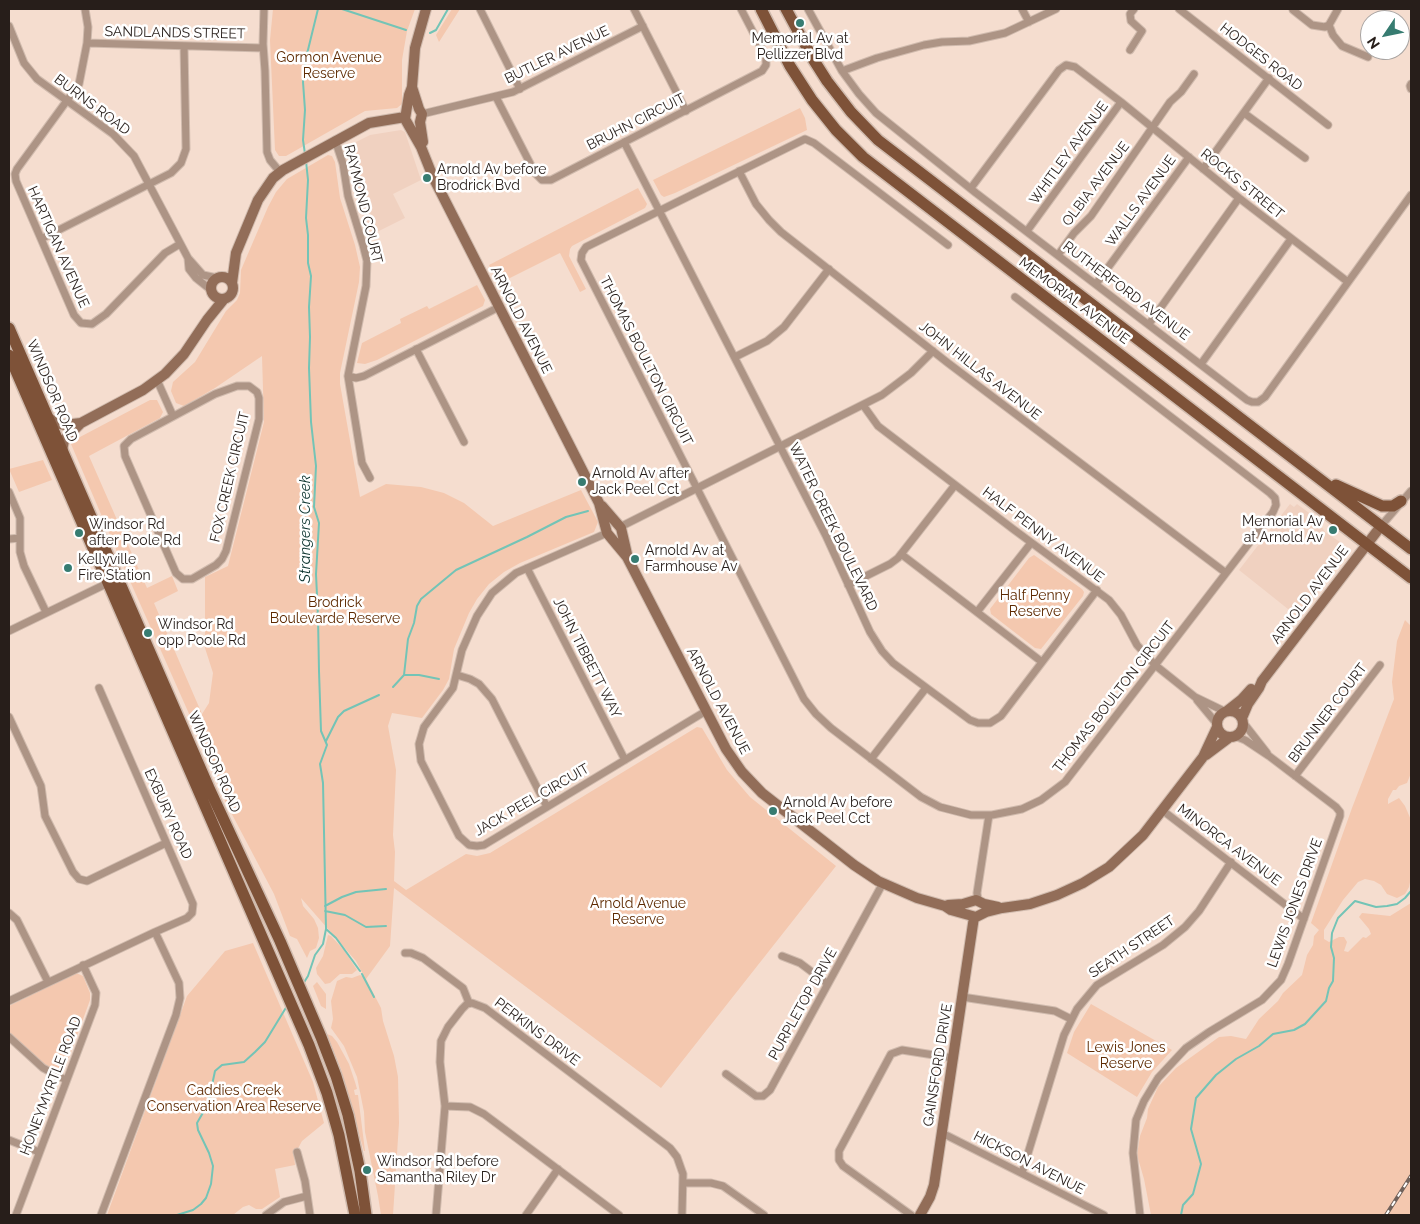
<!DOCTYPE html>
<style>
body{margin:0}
#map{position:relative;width:1420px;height:1224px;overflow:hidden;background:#f5ddcf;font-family:Raleway,sans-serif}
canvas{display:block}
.frame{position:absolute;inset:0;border:10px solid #271e1a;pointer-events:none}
.north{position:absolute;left:1360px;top:10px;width:50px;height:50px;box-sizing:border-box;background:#fff;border:1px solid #a9a5a3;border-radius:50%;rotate:236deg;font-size:14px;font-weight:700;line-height:20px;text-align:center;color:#271e1a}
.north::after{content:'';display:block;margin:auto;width:18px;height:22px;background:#377c71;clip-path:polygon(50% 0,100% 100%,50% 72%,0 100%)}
</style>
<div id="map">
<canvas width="1420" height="1224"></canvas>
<div class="frame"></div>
<div class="north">N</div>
</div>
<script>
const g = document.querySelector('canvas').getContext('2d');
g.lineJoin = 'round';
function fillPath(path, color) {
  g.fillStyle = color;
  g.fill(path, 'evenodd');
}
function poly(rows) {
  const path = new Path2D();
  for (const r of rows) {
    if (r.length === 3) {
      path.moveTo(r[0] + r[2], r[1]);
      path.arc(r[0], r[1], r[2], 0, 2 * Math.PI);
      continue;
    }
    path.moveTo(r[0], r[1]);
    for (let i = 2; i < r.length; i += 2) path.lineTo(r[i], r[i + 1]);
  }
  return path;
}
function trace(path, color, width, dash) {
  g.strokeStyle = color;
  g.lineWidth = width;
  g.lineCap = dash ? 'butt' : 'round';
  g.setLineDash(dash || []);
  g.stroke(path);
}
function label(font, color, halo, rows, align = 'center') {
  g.font = font + ' Raleway,sans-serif';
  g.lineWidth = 5;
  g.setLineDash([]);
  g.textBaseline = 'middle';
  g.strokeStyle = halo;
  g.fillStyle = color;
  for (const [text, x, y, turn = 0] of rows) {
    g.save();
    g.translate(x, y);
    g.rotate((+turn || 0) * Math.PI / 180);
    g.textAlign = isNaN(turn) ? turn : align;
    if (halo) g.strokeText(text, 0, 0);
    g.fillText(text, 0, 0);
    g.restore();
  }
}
fillPath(poly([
 [401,130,405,132,421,180,393,194,405,218,371,235,370,232,368,232,355,192,351,162,348,150,350,145,370,135],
 [1290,504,1294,507,1297,504,1316,518,1325,532,1343,544,1344,556,1298,617,1239,570]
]), '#f0d1c0');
fillPath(poly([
 [273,9,415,9,407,31,402,60,402,104,397,108,365,111,286,156,279,156,275,150,270,40],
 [452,9,460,9,439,42,436,35],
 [800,108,805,118,807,130,675,193,664,197,661,195,653,180],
 [328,155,332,156,335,162,340,198,355,245,360,267,359,282,340,373,340,384,360,497,386,484,421,487,444,493,464,503,493,526,581,490,598,522,594,532,520,563,504,572,489,584,477,599,469,613,454,649,449,679,443,690,422,718,392,713,388,726,396,770,393,835,395,852,394,881,406,890,466,854,477,856,490,853,697,727,702,728,727,770,750,797,836,866,661,1088,394,888,390,946,366,979,381,1008,383,1021,394,1056,398,1077,399,1123,393,1215,381,1215,378,1196,365,1132,364,1112,357,1077,344,1046,331,1028,333,1019,331,1001,337,981,346,977,352,978,360,975,365,978,356,961,301,898,303,906,314,919,318,928,319,938,316,948,310,951,307,958,297,939,290,936,274,894,226,803,194,725,118,554,71,444,75,437,80,437,150,400,157,400,163,412,160,418,89,456,147,588,172,576,178,591,154,603,202,714,209,703,213,673,205,648,205,577,228,566,264,422,262,356,215,388,184,406,176,403,171,391,173,382,195,362,226,311,237,300,240,293,241,270,268,207,276,192,287,179],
 [638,188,647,204,645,208,572,246,570,249,569,256,586,289,580,292,560,253,498,284,489,265],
 [477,285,485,300,483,306,377,360,365,364,357,363,362,343,401,323,400,319,427,306,429,309],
 [43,460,52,480,19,492,9,469],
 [1034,555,1082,589,1084,592,1083,596,1041,649,1035,648,991,614,990,609,1029,558],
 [1405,620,1411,626,1411,773,1407,783,1399,786,1396,790,1393,790,1388,799,1388,804,1399,798,1405,806,1411,820,1411,877,1409,887,1405,894,1397,898,1387,894,1381,885,1374,881,1365,879,1358,882,1343,900,1324,930,1324,939,1329,942,1339,937,1344,937,1347,942,1344,951,1348,952,1363,937,1366,938,1371,934,1369,929,1359,917,1362,913,1390,916,1411,903,1411,1215,1151,1215,1144,1179,1137,1155,1140,1136,1147,1118,1148,1109,1158,1087,1176,1068,1219,1037,1231,1036,1246,1039,1259,1019,1278,1001,1283,993,1302,975,1307,955,1313,945,1314,936,1319,930,1311,923,1352,808,1394,699,1392,682,1397,641],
 [328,935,331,936,344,950,357,970,352,974,340,974,330,983,325,984,317,974,316,968,323,956],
 [253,943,313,1082,324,1123,302,1141,294,1156,295,1165,275,1169,280,1197,262,1209,256,1209,249,1205,243,1207,233,1215,107,1215,187,996,225,951],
 [76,973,83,976,90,993,90,1000,63,1074,44,1066,9,1034,9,1006],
 [317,982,326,994,326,1009,321,1006,313,986],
 [1091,1004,1172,1050,1152,1072,1137,1097,1067,1053,1074,1032],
 [327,1034,332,1036,337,1042,349,1064,355,1082,357,1089,354,1090,355,1095,358,1095,365,1151,364,1151,341,1069]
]), '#f4c8af');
trace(poly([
 [342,9,406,30],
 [430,33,436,30,448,9],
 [305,154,303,140,305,110,303,82,306,58,318,9],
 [404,675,419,675,439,679],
 [393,687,404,675,408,639,414,623,417,606,421,599,456,570,527,537,566,517,588,511],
 [326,741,338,717,344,711,379,695],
 [325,906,342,897,356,892,386,889],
 [325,911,345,915,366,927,386,926],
 [326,929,336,938,360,971],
 [362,974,374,997],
 [303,984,308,976,315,955,323,944,326,929,323,783,320,764,327,745,321,731,319,671,318,617,316,574,319,523,314,507,316,466,311,422,309,368,310,337,309,307,311,276,308,263,308,235,306,218,308,180,306,161],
 [177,1215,193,1210,201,1204,206,1198,211,1184,213,1166,209,1153,198,1130,197,1123,208,1104,215,1071,222,1065,244,1062,255,1052,265,1042,287,1006],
 [1181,1215,1183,1205,1193,1194,1201,1164,1191,1129,1196,1098,1216,1075,1236,1059,1259,1046,1273,1034,1294,1030,1305,1024,1326,1001,1329,988,1333,981,1334,958,1331,947,1332,933,1338,918,1355,901,1376,907,1387,906,1397,904,1405,898,1411,891]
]), '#73c4b6', 2);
const street = poly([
 [85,9,88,27,87,43,79,84,17,169,15,174,16,181,74,315,81,323,92,324,106,314,165,253,180,244],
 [264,9,263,44,265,71,267,152,270,160,280,172],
 [480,9,520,89],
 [634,9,686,111],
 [808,9,842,71,859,94,876,113,976,193,1247,400,1252,402,1258,402,1265,397,1411,195],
 [1022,9,1029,22],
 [1179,9,1328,125],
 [1293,10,1312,25,1325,27,1329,25,1338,9],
 [1329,25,1333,35,1342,46,1368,57],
 [9,26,24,63,37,79,113,134,134,156,188,258,189,269,196,278,211,290],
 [87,43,263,48],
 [1130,50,1142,31,1131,21,1130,14,1134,9],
 [842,71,877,58,924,45,942,42,969,41,1005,33,1056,9],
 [1411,84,1410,86,1411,89],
 [496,97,535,173,542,180,551,180,762,71,766,65,766,57,741,9],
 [1121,102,1239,198,1348,282],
 [1244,113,1305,158],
 [422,114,513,92,643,26],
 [335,140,343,164,348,196,363,245,367,261,366,286,348,376,362,463,370,478],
 [624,142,826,536,870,632,882,651,893,663,970,720,978,723,990,723,1001,716,1097,590],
 [1203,169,1269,78],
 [739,171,756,204,769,220,781,232,948,363,1226,573],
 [971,188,1059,70,1066,65,1075,67,1121,102,1027,231],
 [41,239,171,173,181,163,186,149,184,46],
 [948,245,814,143,805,139,586,247,582,253,581,260,804,699,816,714,831,728,921,797,940,807,971,815,992,815,1022,809,1041,800,1065,782,1273,512,1276,505,1275,498,1270,493,1015,297],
 [1058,255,1074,233,1091,216,1170,102,1181,92,1194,74],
 [188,258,203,275,217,278],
 [1096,284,1189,157],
 [1149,324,1239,198],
 [416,349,464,442],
 [735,357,767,341,784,327,829,269],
 [1201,364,1291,239],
 [348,376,356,378,364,376,499,307],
 [157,380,173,416],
 [237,386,249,386,257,392,259,398,259,419,226,551,222,559,216,565,192,579,183,579,176,573,125,456,124,446,131,439,215,394,237,386],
 [863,405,878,426,1013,529,1109,600,1121,615,1137,645,1155,665,1195,697,1224,711],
 [9,492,20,518,20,552,24,566,46,612],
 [1381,526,1411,491],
 [620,527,882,395,911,373,933,351],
 [607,533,516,573,492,593,477,616,462,650,453,688,424,727,419,744,421,761,459,836,469,845,477,846,484,845,706,711],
 [9,539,20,538],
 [901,554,1042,662],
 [527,568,625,760],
 [848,585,890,564,898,558,955,485],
 [977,612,1031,543],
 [9,631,108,583],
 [457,675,470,679,479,684,492,699,547,807],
 [99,688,193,904,192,913,187,918,155,932],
 [1197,700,1217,724],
 [9,717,41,786,45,816,73,872,79,879,87,881,166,843],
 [1242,721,1267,753],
 [871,759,926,688],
 [1295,776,1380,665],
 [1162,810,1304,919],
 [978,900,977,893,989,815],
 [9,913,17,920,48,982],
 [405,953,411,953,423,958,463,988,469,1003],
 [782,956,800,963,828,984],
 [962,997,1055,1011,1071,1019],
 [9,1001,155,932,179,983,180,998,176,1015,101,1215],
 [9,1037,43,1068,66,1080],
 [726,1074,756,1096,763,1096,770,1090,883,883],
 [445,1106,470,1107,484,1114,619,1215],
 [942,1133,1104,1215],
 [9,1140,39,1152],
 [297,1152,305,1181,310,1215],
 [1022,1173,1064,1035,1077,1009,1097,985,1163,945,1185,927,1199,911,1231,862],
 [683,1183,711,1183,723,1186,764,1215],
 [16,1215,95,1005,96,993,83,965],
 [266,1215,284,1202,307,1196],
 [436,1215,445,1106,440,1062,441,1041,448,1027,462,1009,467,1004,472,1003,485,1008,670,1148,677,1157,683,1174,682,1215],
 [526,1215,558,1169],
 [911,1215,843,1166,839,1160,839,1151,891,1054,902,1050,953,1058],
 [1140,1215,1133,1153,1136,1120,1144,1101,1158,1078,1186,1048,1209,1032,1262,1000,1281,980,1288,964,1340,816,1340,812,1336,807,1269,756,1245,740,1235,736]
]);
const secondary = poly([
 [426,9,415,48,412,87,409,95,405,119,421,147,433,177,599,503,607,533,627,557,726,749,742,772,762,793,854,865,878,881,917,898,945,906,951,910,976,917,986,912,1002,908,1030,904,1057,895,1083,883,1109,867,1143,835,1203,757,1217,727],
 [412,87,419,109,422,114,420,122,423,142],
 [222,288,11],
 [232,283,236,253,258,200,273,178,283,170,369,123,405,117],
 [47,417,56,423,64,425,81,423,143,390,165,374,184,354,207,320,224,299],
 [62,451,64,440,81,423],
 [602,506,621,528,627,554],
 [1230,724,13],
 [1227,711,1241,700,1251,689],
 [1242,718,1248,704,1259,688,1262,681,1381,526],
 [1206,755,1230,737],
 [948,905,963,904,976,900,984,904,998,907],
 [920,1215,930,1197,934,1185,974,917]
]);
const primary = poly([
 [761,9,790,66,812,100,836,130,863,157,1411,578],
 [786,9,813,59,827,81,851,112,878,140,1411,549],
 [9,328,209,788,280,941,321,1037,336,1076,348,1115,360,1171,366,1215],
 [9,355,309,1045,327,1093,339,1135,355,1215],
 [1336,485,1382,506,1393,506,1401,501]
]);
trace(street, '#d0bbae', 9);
trace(secondary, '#d0bbae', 12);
trace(primary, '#d0bbae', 14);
trace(street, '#ad9485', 7);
trace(secondary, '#926d58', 10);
trace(primary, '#7e5238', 11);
const rail = poly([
 [1386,1215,1411,1176]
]);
trace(rail, '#70615a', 4);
trace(rail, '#fff', 2, [5.5]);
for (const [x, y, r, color] of [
 [800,23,5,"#377c71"],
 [427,178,5,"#377c71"],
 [582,482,5,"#377c71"],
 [1333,530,5,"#377c71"],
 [79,533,5,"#377c71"],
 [635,559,5,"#377c71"],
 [68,568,5,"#377c71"],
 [148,633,5,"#377c71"],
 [773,811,5,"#377c71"],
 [367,1170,5,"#377c71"]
]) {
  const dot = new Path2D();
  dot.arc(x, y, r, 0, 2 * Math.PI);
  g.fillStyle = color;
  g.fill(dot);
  trace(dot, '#fff', 2);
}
label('14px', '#271e1a', '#fff', [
 ["SANDLANDS STREET",175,33,1],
 ["BUTLER AVENUE",557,55,-26],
 ["HODGES ROAD",1261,57,38],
 ["BURNS ROAD",92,105,37],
 ["BRUHN CIRCUIT",636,122,-27],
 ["WHITLEY AVENUE",1069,153,-54],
 ["OLBIA AVENUE",1096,184,-53],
 ["ROCKS STREET",1242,184,39],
 ["WALLS AVENUE",1141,201,-54],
 ["RAYMOND COURT",363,204,76],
 ["HARTIGAN AVENUE",58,247,66],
 ["RUTHERFORD AVENUE",1126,291,37],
 ["MEMORIAL AVENUE",1074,301,37],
 ["ARNOLD AVENUE",521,320,63],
 ["THOMAS BOULTON CIRCUIT",646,361,63],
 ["JOHN HILLAS AVENUE",980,371,38],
 ["WINDSOR ROAD",52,391,67],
 ["FOX CREEK CIRCUIT",230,477,-77],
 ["WATER CREEK BOULEVARD",833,527,64],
 ["HALF PENNY AVENUE",1043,535,37],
 ["ARNOLD AVENUE",1310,595,-53],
 ["JOHN TIBBETT WAY",587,658,63],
 ["THOMAS BOULTON CIRCUIT",1114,697,-52],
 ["ARNOLD AVENUE",718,701,62],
 ["BRUNNER COURT",1328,713,-53],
 ["WINDSOR ROAD",214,762,66],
 ["JACK PEEL CIRCUIT",532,800,-30],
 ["EXBURY ROAD",168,814,66],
 ["MINORCA AVENUE",1229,845,37],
 ["LEWIS JONES DRIVE",1295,903,-70],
 ["SEATH STREET",1132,947,-34],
 ["PURPLETOP DRIVE",803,1004,-61],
 ["PERKINS DRIVE",537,1032,37],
 ["GAINSFORD DRIVE",938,1065,-81],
 ["HONEYMYRTLE ROAD",51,1086,-69],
 ["HICKSON AVENUE",1029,1163,27]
]);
label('14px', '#271e1a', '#fff', [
 ["Memorial Av at",800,39,"center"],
 ["Pellizzer Blvd",800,55,"center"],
 ["Arnold Av before",437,170],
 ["Brodrick Bvd",437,186],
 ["Arnold Av after",592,474],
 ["Jack Peel Cct",592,490],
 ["Memorial Av",1323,522,"right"],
 ["at Arnold Av",1323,538,"right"],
 ["Windsor Rd",89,525],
 ["after Poole Rd",89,541],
 ["Arnold Av at",645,551],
 ["Farmhouse Av",645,567],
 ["Kellyville",78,560],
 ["Fire Station",78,576],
 ["Windsor Rd",158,625],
 ["opp Poole Rd",158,641],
 ["Arnold Av before",783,803],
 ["Jack Peel Cct",783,819],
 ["Windsor Rd before",377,1162],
 ["Samantha Riley Dr",377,1178]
], 'left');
label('14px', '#5e2a01', '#fff', [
 ["Gormon Avenue",329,58],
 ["Reserve",329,74],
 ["Half Penny",1035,596],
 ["Reserve",1035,612],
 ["Brodrick",335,603],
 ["Boulevarde Reserve",335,619],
 ["Arnold Avenue",638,904],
 ["Reserve",638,920],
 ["Lewis Jones",1126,1048],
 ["Reserve",1126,1064],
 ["Caddies Creek",234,1091],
 ["Conservation Area Reserve",234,1107]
]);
label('italic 15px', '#09312c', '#fff', [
 ["Strangers Creek",305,529,-90]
]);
</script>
